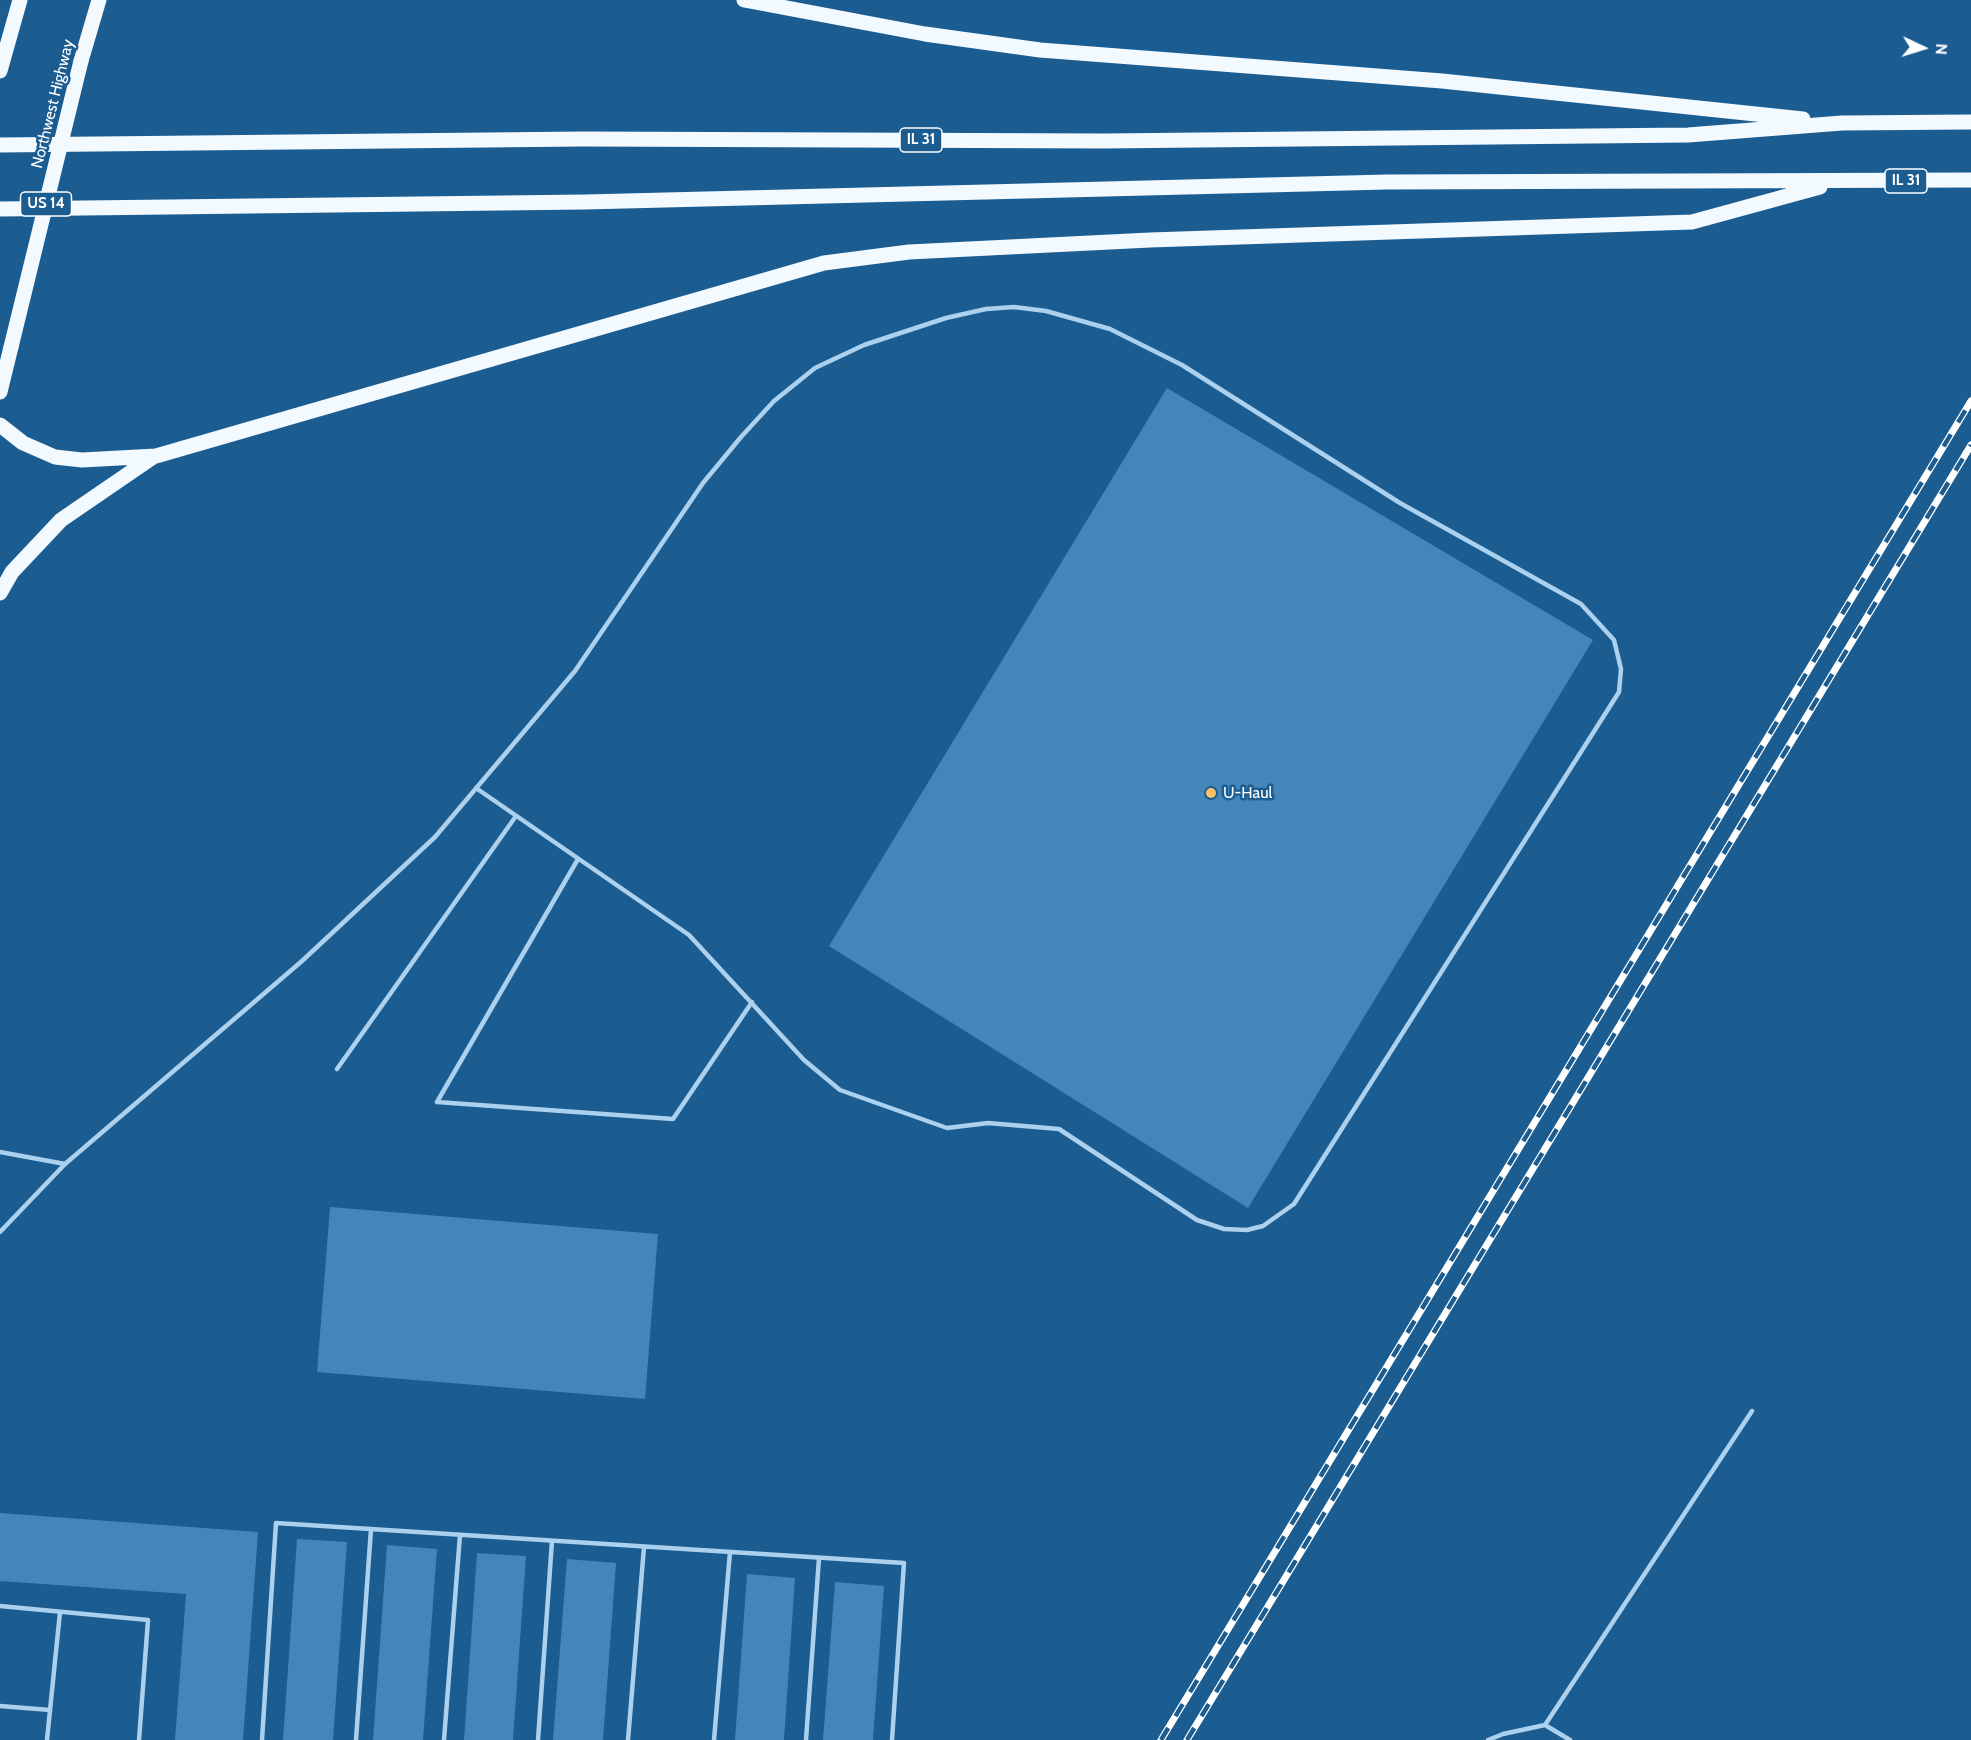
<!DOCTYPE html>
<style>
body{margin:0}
#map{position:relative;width:1971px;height:1740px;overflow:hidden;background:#1b5c91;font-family:Cabin,sans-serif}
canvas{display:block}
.north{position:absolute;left:1893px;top:18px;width:60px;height:60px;-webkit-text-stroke:4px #1b5c91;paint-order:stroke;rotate:94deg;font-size:16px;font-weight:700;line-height:24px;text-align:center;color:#fff}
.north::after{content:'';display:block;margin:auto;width:21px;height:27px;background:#fff;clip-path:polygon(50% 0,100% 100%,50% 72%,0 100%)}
</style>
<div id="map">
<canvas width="1971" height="1740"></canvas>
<div class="north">N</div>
</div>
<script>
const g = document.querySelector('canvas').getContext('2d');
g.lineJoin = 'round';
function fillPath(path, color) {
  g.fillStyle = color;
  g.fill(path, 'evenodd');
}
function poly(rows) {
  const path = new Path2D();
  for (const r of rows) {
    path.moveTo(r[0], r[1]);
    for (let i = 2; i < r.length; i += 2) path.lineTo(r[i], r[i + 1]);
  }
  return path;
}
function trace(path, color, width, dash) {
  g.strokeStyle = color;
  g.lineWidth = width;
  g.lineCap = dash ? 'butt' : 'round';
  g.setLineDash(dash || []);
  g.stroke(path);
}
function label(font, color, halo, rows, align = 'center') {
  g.font = font + ' Cabin,sans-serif';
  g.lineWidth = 5;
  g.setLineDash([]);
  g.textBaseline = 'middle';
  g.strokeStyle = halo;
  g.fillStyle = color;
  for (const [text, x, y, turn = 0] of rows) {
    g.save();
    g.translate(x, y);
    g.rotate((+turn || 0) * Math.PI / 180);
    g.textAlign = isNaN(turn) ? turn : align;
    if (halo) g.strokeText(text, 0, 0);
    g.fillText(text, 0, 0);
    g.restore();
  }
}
fillPath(poly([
 [1167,388,1593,640,1248,1208,829,946],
 [330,1207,658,1234,645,1399,317,1372],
 [0,1513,258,1532,243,1740,175,1740,186,1594,0,1581],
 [297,1539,347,1542,333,1740,283,1740],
 [387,1545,437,1549,423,1740,373,1740],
 [477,1553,526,1556,513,1740,464,1740],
 [567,1559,616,1563,603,1740,553,1740],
 [747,1574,795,1578,784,1740,735,1740],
 [835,1582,884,1586,873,1740,823,1740]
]), '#4486b9');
trace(poly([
 [578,859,437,1102,673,1119,752,1002],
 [337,1069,516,816],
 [0,1152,65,1164],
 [0,1232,65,1164,302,961,435,837,575,671,703,483,741,437,774,401,815,368,864,345,946,318,986,309,1014,307,1046,311,1110,329,1182,365,1400,503,1581,604,1614,640,1621,669,1619,692,1294,1204,1263,1226,1247,1230,1224,1229,1197,1220,1059,1129,988,1123,947,1128,840,1090,804,1060,689,935,476,788],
 [0,1606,148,1620,139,1740],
 [0,1706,50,1710],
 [1545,1725,1752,1411],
 [47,1740,60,1612],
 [262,1740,276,1523,904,1563,892,1740],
 [356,1740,371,1529],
 [444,1740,460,1535],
 [538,1740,552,1541],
 [628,1740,644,1547],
 [714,1740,730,1552],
 [806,1740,819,1558],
 [1488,1740,1503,1734,1545,1725,1570,1740]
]), '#abd1ee', 4.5);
trace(poly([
 [744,0,925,34,1040,50,1442,81,1803,119],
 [81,61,99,0],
 [0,71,20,0],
 [0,145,583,139,1104,141,1688,135,1842,123,1971,122],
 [0,209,585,202,1387,182,1971,180],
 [0,392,11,347],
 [0,425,23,443,55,457,82,460,156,456,824,263,909,252,1150,240,1692,222,1820,187],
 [0,593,12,572,61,520,153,457]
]), '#f2f9ff', 15);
const rail = poly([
 [1161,1740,1971,401],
 [1187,1740,1971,445]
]);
trace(rail, '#fff', 7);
trace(rail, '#1b5c91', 4.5, [14]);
trace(poly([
 [11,347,81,61]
]), '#f2f9ff', 15);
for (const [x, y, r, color] of [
 [1211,793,6,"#ffc268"]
]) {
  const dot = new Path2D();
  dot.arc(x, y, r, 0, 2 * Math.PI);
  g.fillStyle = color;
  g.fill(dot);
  trace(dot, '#1b5c91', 2);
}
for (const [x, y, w] of [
 [921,140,42],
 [1906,181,42],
 [46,204,51]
]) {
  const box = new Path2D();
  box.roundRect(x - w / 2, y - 12, w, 24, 4.5);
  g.fillStyle = '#1b5c91';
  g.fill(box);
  trace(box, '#fff', 1.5);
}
label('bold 15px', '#fff', null, [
 ["IL 31",921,140],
 ["IL 31",1906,181],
 ["US 14",46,204]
]);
label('16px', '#fff', '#1b5c91', [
 ["Northwest Highway",53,104,-76]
]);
label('16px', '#fff', '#1b5c91', [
 ["U-Haul",1223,793]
], 'left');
</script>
